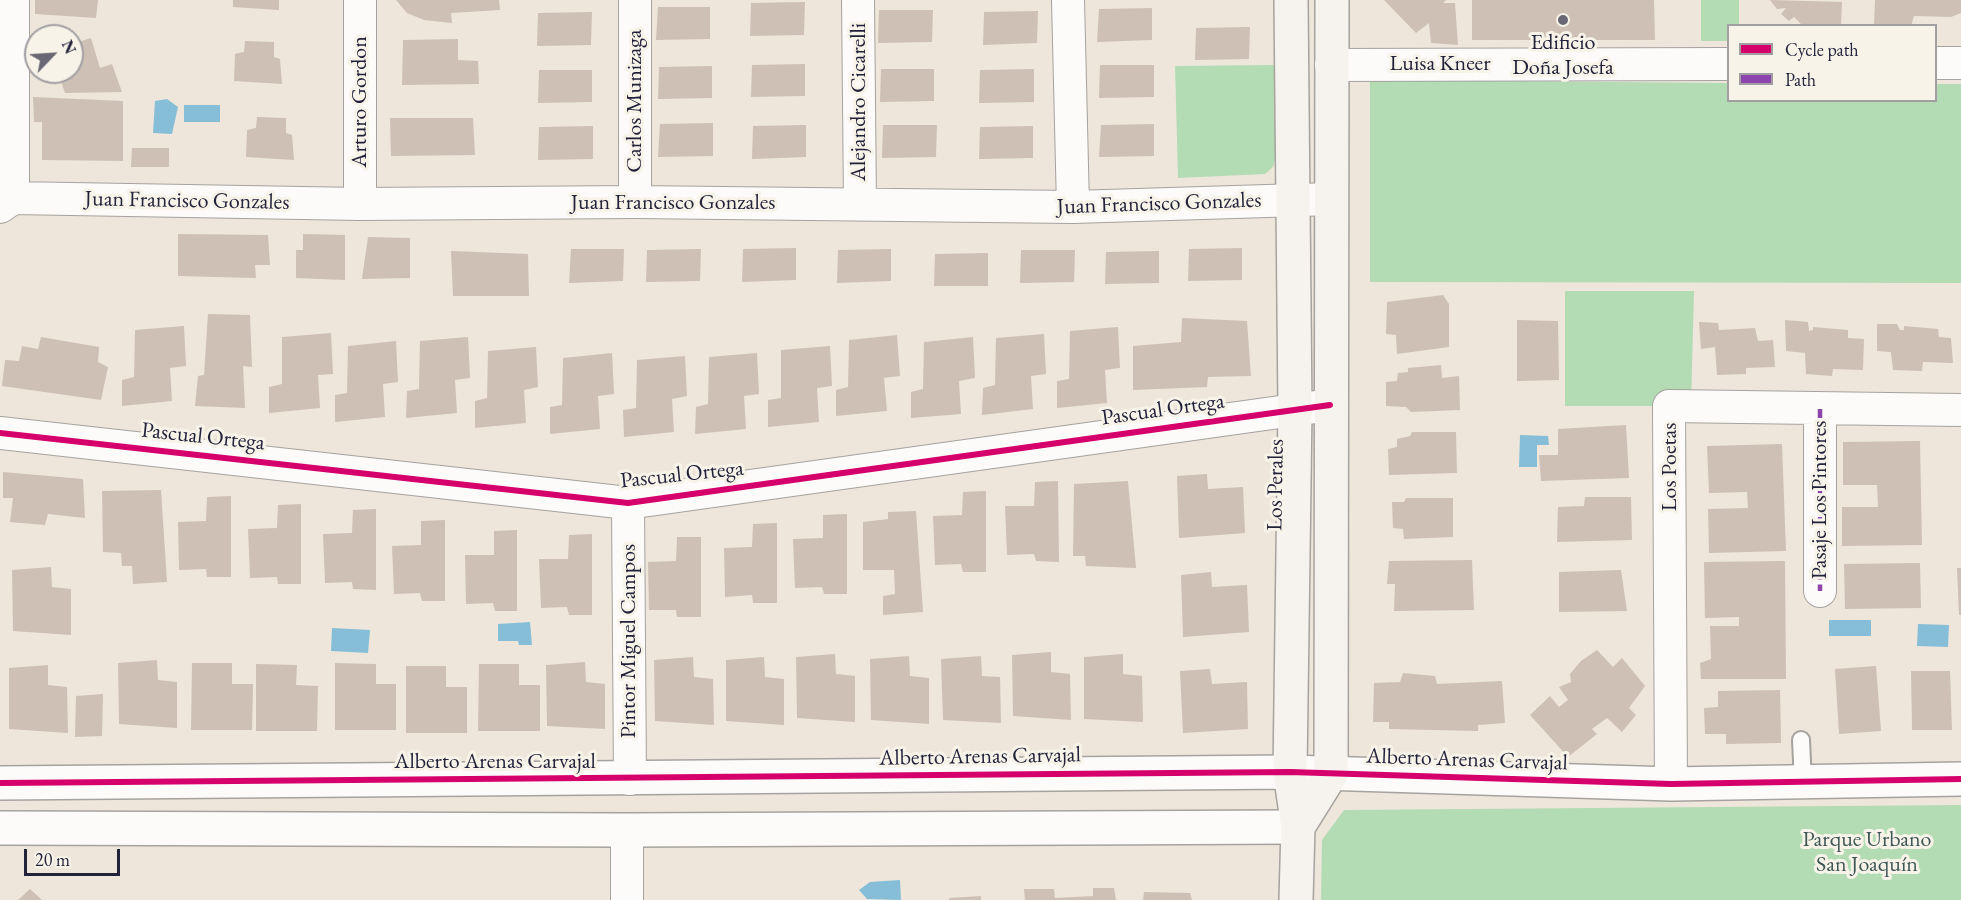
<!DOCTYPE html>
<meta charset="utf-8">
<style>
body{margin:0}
#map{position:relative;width:1961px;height:900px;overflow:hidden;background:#eee6db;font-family:"EB Garamond",serif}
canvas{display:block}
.legend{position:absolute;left:1727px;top:24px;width:210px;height:78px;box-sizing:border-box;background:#f7f3e8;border:2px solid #a29fa3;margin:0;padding:8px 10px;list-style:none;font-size:18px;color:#22223b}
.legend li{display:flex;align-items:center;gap:12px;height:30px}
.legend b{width:30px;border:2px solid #a29fa3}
.north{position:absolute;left:24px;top:24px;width:60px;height:60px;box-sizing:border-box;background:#f7f3e8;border:2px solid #a29fa3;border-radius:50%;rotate:65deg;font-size:16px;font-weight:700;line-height:24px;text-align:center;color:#22223b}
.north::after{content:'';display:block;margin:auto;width:21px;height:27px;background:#696773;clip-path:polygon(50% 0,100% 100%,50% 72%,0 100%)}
.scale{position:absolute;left:24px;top:849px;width:96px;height:27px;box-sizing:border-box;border:3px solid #22223b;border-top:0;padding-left:8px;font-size:18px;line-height:21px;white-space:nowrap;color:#22223b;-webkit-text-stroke:4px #f7f3e8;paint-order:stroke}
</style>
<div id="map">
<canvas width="1961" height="900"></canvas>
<ul class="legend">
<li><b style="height:8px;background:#d6006c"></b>Cycle path</li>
<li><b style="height:8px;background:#8e44ad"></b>Path</li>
</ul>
<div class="north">N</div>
<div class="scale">20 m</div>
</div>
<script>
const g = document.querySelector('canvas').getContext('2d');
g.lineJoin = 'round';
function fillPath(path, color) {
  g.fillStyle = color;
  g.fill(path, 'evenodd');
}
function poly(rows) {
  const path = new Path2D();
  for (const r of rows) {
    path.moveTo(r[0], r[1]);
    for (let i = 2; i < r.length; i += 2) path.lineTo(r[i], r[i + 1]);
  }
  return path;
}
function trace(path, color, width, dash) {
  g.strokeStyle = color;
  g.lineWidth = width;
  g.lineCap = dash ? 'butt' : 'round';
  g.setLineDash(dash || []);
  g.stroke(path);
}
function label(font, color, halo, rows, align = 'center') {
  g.font = font + ' "EB Garamond",serif';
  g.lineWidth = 6;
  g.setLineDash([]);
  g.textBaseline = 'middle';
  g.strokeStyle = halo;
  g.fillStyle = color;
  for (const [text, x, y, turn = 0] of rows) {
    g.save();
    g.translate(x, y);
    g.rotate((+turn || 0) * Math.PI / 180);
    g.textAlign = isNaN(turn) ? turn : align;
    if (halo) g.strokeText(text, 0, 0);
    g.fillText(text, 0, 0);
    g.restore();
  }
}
fillPath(poly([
 [1701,0,1739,0,1739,25,1728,26,1728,41,1701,41],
 [1275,65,1276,155,1273,167,1265,174,1178,178,1175,66],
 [1370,80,1728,83,1728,100,1936,100,1936,84,1961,84,1961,283,1370,282],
 [1565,291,1694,291,1691,406,1565,406],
 [1961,805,1961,900,1321,900,1322,840,1344,810]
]), '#b3dcb4');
fillPath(poly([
 [167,99,178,107,172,134,153,133,155,101],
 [184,105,220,105,220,122,184,122],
 [1520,435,1548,436,1549,445,1537,445,1537,467,1519,467],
 [1829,620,1871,620,1871,636,1829,636],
 [530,622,532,645,519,645,518,641,498,641,498,624],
 [1918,624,1949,625,1948,647,1917,646],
 [332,628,370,630,368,653,331,651],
 [900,880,901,900,867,899,859,890,870,882]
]), '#86bed7');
fillPath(poly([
 [35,0,98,0,96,18,35,14],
 [233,0,279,0,279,10,233,7],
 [396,0,499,0,500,10,451,13,452,23,424,20,407,13],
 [1384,0,1446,0,1443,3,1455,3,1458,45,1431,43,1429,23,1416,33],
 [1472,0,1654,0,1655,40,1472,40],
 [1770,0,1842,2,1841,26,1798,26,1801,24,1794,17,1789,21,1781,14,1786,8,1777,9],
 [1875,0,1961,0,1961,13,1951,17,1914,16,1911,26,1878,26,1874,24],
 [805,2,804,35,750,36,751,3],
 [658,7,710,7,710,39,656,40],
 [1152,8,1152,40,1097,42,1099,9],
 [879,10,933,10,932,42,878,43],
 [1038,11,1037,43,983,45,984,12],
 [592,12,591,45,537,46,538,13],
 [1250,27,1249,59,1195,60,1196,28],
 [91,38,100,68,112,64,122,92,65,93,58,72,72,72,72,44],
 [458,39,458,60,478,61,479,84,402,85,403,40],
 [245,41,274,42,274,57,280,59,282,84,234,81,235,54,244,52],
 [805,64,805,96,751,97,752,65],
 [1100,65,1154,65,1154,97,1099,98],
 [712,66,712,98,658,99,659,67],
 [881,69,934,69,934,101,880,102],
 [1034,69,1034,102,979,103,980,70],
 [539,70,592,70,592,102,538,103],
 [33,97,123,101,123,161,42,160,42,122,34,122],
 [257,117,286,118,286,133,292,135,294,160,246,157,247,130,256,128],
 [390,118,473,118,475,155,391,156],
 [713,123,713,156,658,157,660,124],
 [1154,124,1154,156,1099,157,1101,125],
 [806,125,806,157,752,159,753,126],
 [883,125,937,125,936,157,882,158],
 [593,126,593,159,538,160,539,127],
 [1033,126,1033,158,979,159,980,127],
 [132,148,169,148,169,167,131,167],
 [178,234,268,235,270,265,255,265,256,278,178,276],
 [303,234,345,235,345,280,296,278,296,250,303,250],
 [368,237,410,238,410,278,362,279],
 [796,248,796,280,742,282,743,249],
 [1242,248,1242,280,1188,281,1189,249],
 [571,249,624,249,623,281,569,283],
 [701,249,700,281,646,282,647,250],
 [891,249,891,281,837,283,838,250],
 [1021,250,1075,250,1074,282,1020,283],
 [451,251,528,254,529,296,453,296],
 [1159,251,1159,283,1105,284,1106,252],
 [988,253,988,286,934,286,935,254],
 [1443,295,1449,304,1449,347,1397,354,1396,335,1386,334,1387,302],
 [208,314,250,315,252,367,243,366,245,408,195,406,198,376,204,375],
 [1182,318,1247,321,1251,376,1208,377,1207,387,1133,390,1133,346,1181,342],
 [1517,320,1558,321,1559,380,1517,381],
 [1785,320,1808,322,1809,331,1813,330,1813,327,1848,330,1848,338,1864,339,1863,370,1833,369,1832,376,1806,374,1805,353,1786,351],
 [1699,322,1718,323,1719,330,1755,328,1758,341,1773,340,1775,367,1746,368,1746,374,1717,375,1715,347,1701,349],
 [1877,324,1897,324,1900,330,1904,330,1904,326,1938,329,1939,337,1951,338,1953,363,1923,362,1922,371,1893,370,1891,352,1877,351],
 [184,326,186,366,170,368,172,401,122,406,122,380,134,377,135,330],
 [1118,327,1120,368,1105,370,1107,403,1057,408,1057,381,1069,379,1070,331],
 [331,333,333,374,318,375,320,408,269,413,269,387,282,384,282,337],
 [1044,334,1046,374,1031,376,1033,409,982,415,983,388,995,385,996,338],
 [897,335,900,376,884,378,887,411,836,416,836,390,848,387,849,340],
 [41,337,99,347,98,362,108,367,101,400,2,386,5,360,19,361,22,346,38,349],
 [468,337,470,378,455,380,457,413,406,418,407,391,419,389,420,341],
 [973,337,975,378,959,381,961,414,911,418,911,392,923,389,924,342],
 [396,341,398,382,383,384,385,417,335,422,335,395,347,393,348,346],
 [830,346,832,386,817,388,819,422,768,427,768,400,781,398,781,350],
 [536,347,538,387,524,390,526,423,475,428,475,401,487,398,488,351],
 [612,353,614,394,598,396,600,429,550,434,550,407,562,405,563,358],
 [757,353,759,394,744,396,746,429,695,434,696,407,708,404,709,357],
 [685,356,687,396,672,399,674,432,624,437,623,410,636,408,637,360],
 [1441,365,1442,378,1459,376,1460,410,1411,412,1406,407,1386,406,1386,382,1397,381,1398,373,1408,372,1408,368],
 [1626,425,1629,478,1541,481,1539,455,1558,455,1558,429],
 [1412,432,1456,432,1457,473,1389,475,1388,449,1397,447,1397,439,1410,436],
 [1920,441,1922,545,1842,546,1842,507,1878,507,1877,485,1843,485,1843,442],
 [1782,444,1786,551,1709,553,1708,509,1748,508,1747,492,1709,493,1707,446],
 [3,472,83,479,85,518,48,514,45,525,10,522,13,498,3,498],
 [1207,474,1208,489,1243,487,1245,533,1179,538,1177,476],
 [1058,481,1059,562,1036,561,1034,554,1007,555,1005,506,1034,506,1035,482],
 [1128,481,1136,568,1086,566,1085,556,1073,556,1074,484],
 [161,490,167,582,133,584,132,566,122,566,121,553,103,552,102,491],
 [986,491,986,572,963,572,961,564,935,565,933,516,962,515,963,492],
 [231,496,231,577,207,577,206,569,179,570,178,522,206,521,207,497],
 [1585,497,1631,497,1632,540,1557,542,1558,507,1584,506],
 [1406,498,1453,498,1453,537,1404,539,1403,529,1393,528,1392,502,1404,502],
 [301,504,301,584,278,584,277,577,250,578,248,529,277,528,278,505],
 [376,509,376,590,353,589,352,582,325,583,323,534,352,533,353,510],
 [916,511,923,612,883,615,883,596,895,594,894,570,863,570,863,522,888,519,888,512],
 [847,514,847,594,824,594,822,587,795,588,793,539,823,538,823,515],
 [445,520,445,601,422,601,420,593,394,594,392,546,421,545,421,521],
 [777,523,777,603,753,603,752,595,725,597,724,548,752,547,753,524],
 [517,530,517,611,495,611,493,603,466,604,465,555,494,555,494,531],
 [592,534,592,615,569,615,567,607,541,608,539,559,568,559,569,535],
 [677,537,701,537,701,617,677,617,676,610,649,610,648,562,676,561],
 [1472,560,1474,610,1394,611,1395,584,1387,584,1389,561],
 [1785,561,1786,679,1701,679,1700,663,1711,659,1710,626,1739,626,1739,617,1705,618,1704,562],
 [1920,563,1921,608,1845,609,1844,564],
 [51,567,52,587,71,589,71,635,13,631,12,570],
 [1957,568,1961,568,1961,615,1959,615],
 [1621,570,1627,611,1559,612,1559,572],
 [1211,572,1212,587,1247,585,1249,632,1183,637,1181,575],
 [1597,650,1613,667,1622,658,1645,686,1629,708,1636,715,1622,732,1607,718,1592,729,1597,734,1568,757,1530,715,1550,696,1559,707,1568,700,1559,687,1571,682,1570,674,1581,661],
 [1051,652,1051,672,1070,674,1071,720,1013,716,1012,655],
 [835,654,836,674,855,676,855,722,797,718,796,657],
 [1123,654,1123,674,1142,676,1143,722,1084,719,1084,657],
 [909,656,910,676,929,678,929,724,871,720,870,659],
 [981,656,982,676,1000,677,1001,723,943,720,941,659],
 [693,657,694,677,713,679,714,725,655,721,654,660],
 [764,657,765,677,784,679,784,725,726,721,726,660],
 [157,660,158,680,177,682,177,728,119,724,118,663],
 [585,662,586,682,605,684,605,729,547,726,546,665],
 [192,663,232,663,232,684,253,684,252,730,191,730],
 [335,663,376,664,376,684,396,684,396,730,335,730],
 [256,664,297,665,296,685,318,686,317,731,256,731],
 [479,664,519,664,519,685,540,685,540,731,478,731],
 [48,665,48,685,67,687,68,733,9,729,9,668],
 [406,666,446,666,446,687,467,687,467,733,406,733],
 [1876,666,1881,731,1839,734,1835,669],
 [1210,669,1212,684,1247,682,1248,729,1183,733,1180,671],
 [1911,671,1950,671,1952,730,1912,730],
 [1403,673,1435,676,1437,684,1502,681,1505,723,1478,725,1478,731,1389,729,1389,722,1373,722,1374,683,1400,682],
 [1780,690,1781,743,1726,744,1726,734,1705,734,1704,708,1718,707,1718,691],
 [103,694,102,736,75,737,76,696],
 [1093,888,1114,888,1116,900,1025,900,1024,889,1054,889,1055,898,1093,896],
 [30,889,42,900,18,900],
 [1144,892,1190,893,1192,900,1143,900],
 [981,896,981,900,949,900,949,898]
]), '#cec0b4');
const service = poly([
 [1801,740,1803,783]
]);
const minor = poly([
 [360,0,360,204],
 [635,0,635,202],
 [858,0,860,204],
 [1068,0,1073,207],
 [1936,63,1961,63],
 [1331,65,1728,64],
 [13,198,360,204,635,202,1073,207,1332,199],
 [0,207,13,198,13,0],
 [1820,409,1820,591],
 [0,433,628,503,1330,405],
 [628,503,630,779],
 [1671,784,1669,406,1961,410],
 [627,900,627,830]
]);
const tertiary = poly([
 [0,783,1290,772,1671,784,1961,779],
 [0,828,627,830,1298,827]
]);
const secondary = poly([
 [1291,0,1295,410,1290,772,1298,827,1296,900],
 [1298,827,1331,774,1332,0]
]);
trace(service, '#a6a29e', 20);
trace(minor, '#a6a29e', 34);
trace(tertiary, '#a6a29e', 36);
trace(secondary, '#a6a29e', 36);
trace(service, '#fcfbfa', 16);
trace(minor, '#fcfbfa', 32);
trace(tertiary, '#fcfbfa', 33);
trace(secondary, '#f6f3ef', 33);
trace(poly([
 [1820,409,1820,591]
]), '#8e44ad', 4.5, [9, 4.5]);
trace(poly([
 [0,433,628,503,1330,405],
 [0,783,1290,772,1671,784,1961,779]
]), '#d6006c', 6);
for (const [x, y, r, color] of [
 [1563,20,6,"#696773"]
]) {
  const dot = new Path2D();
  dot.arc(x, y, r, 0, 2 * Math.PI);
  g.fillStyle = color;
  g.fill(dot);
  trace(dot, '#f7f3e8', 2);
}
label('22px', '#22223b', '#f7f3e8', [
 ["Edificio",1563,43],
 ["Doña Josefa",1563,68]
]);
label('22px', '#22223b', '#f7f3e8', [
 ["Luisa Kneer",1440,64],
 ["Carlos Munizaga",635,101,-90],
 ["Arturo Gordon",360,102,-90],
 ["Alejandro Cicarelli",859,102,-90],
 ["Juan Francisco Gonzales",187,201,1],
 ["Juan Francisco Gonzales",673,203],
 ["Juan Francisco Gonzales",1159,204,-2],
 ["Pascual Ortega",1163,410,-8],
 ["Pascual Ortega",203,437,6],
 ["Los Poetas",1670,467,-90],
 ["Pascual Ortega",682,475,-6],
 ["Los Perales",1276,485,-89],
 ["Pasaje Los Pintores",1820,500,-90],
 ["Pintor Miguel Campos",629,641,-90],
 ["Alberto Arenas Carvajal",980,757,-1],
 ["Alberto Arenas Carvajal",1467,760,2],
 ["Alberto Arenas Carvajal",495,762]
]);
label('22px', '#3f5756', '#f7f3e8', [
 ["Parque Urbano",1867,840],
 ["San Joaquín",1867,865]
]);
</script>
